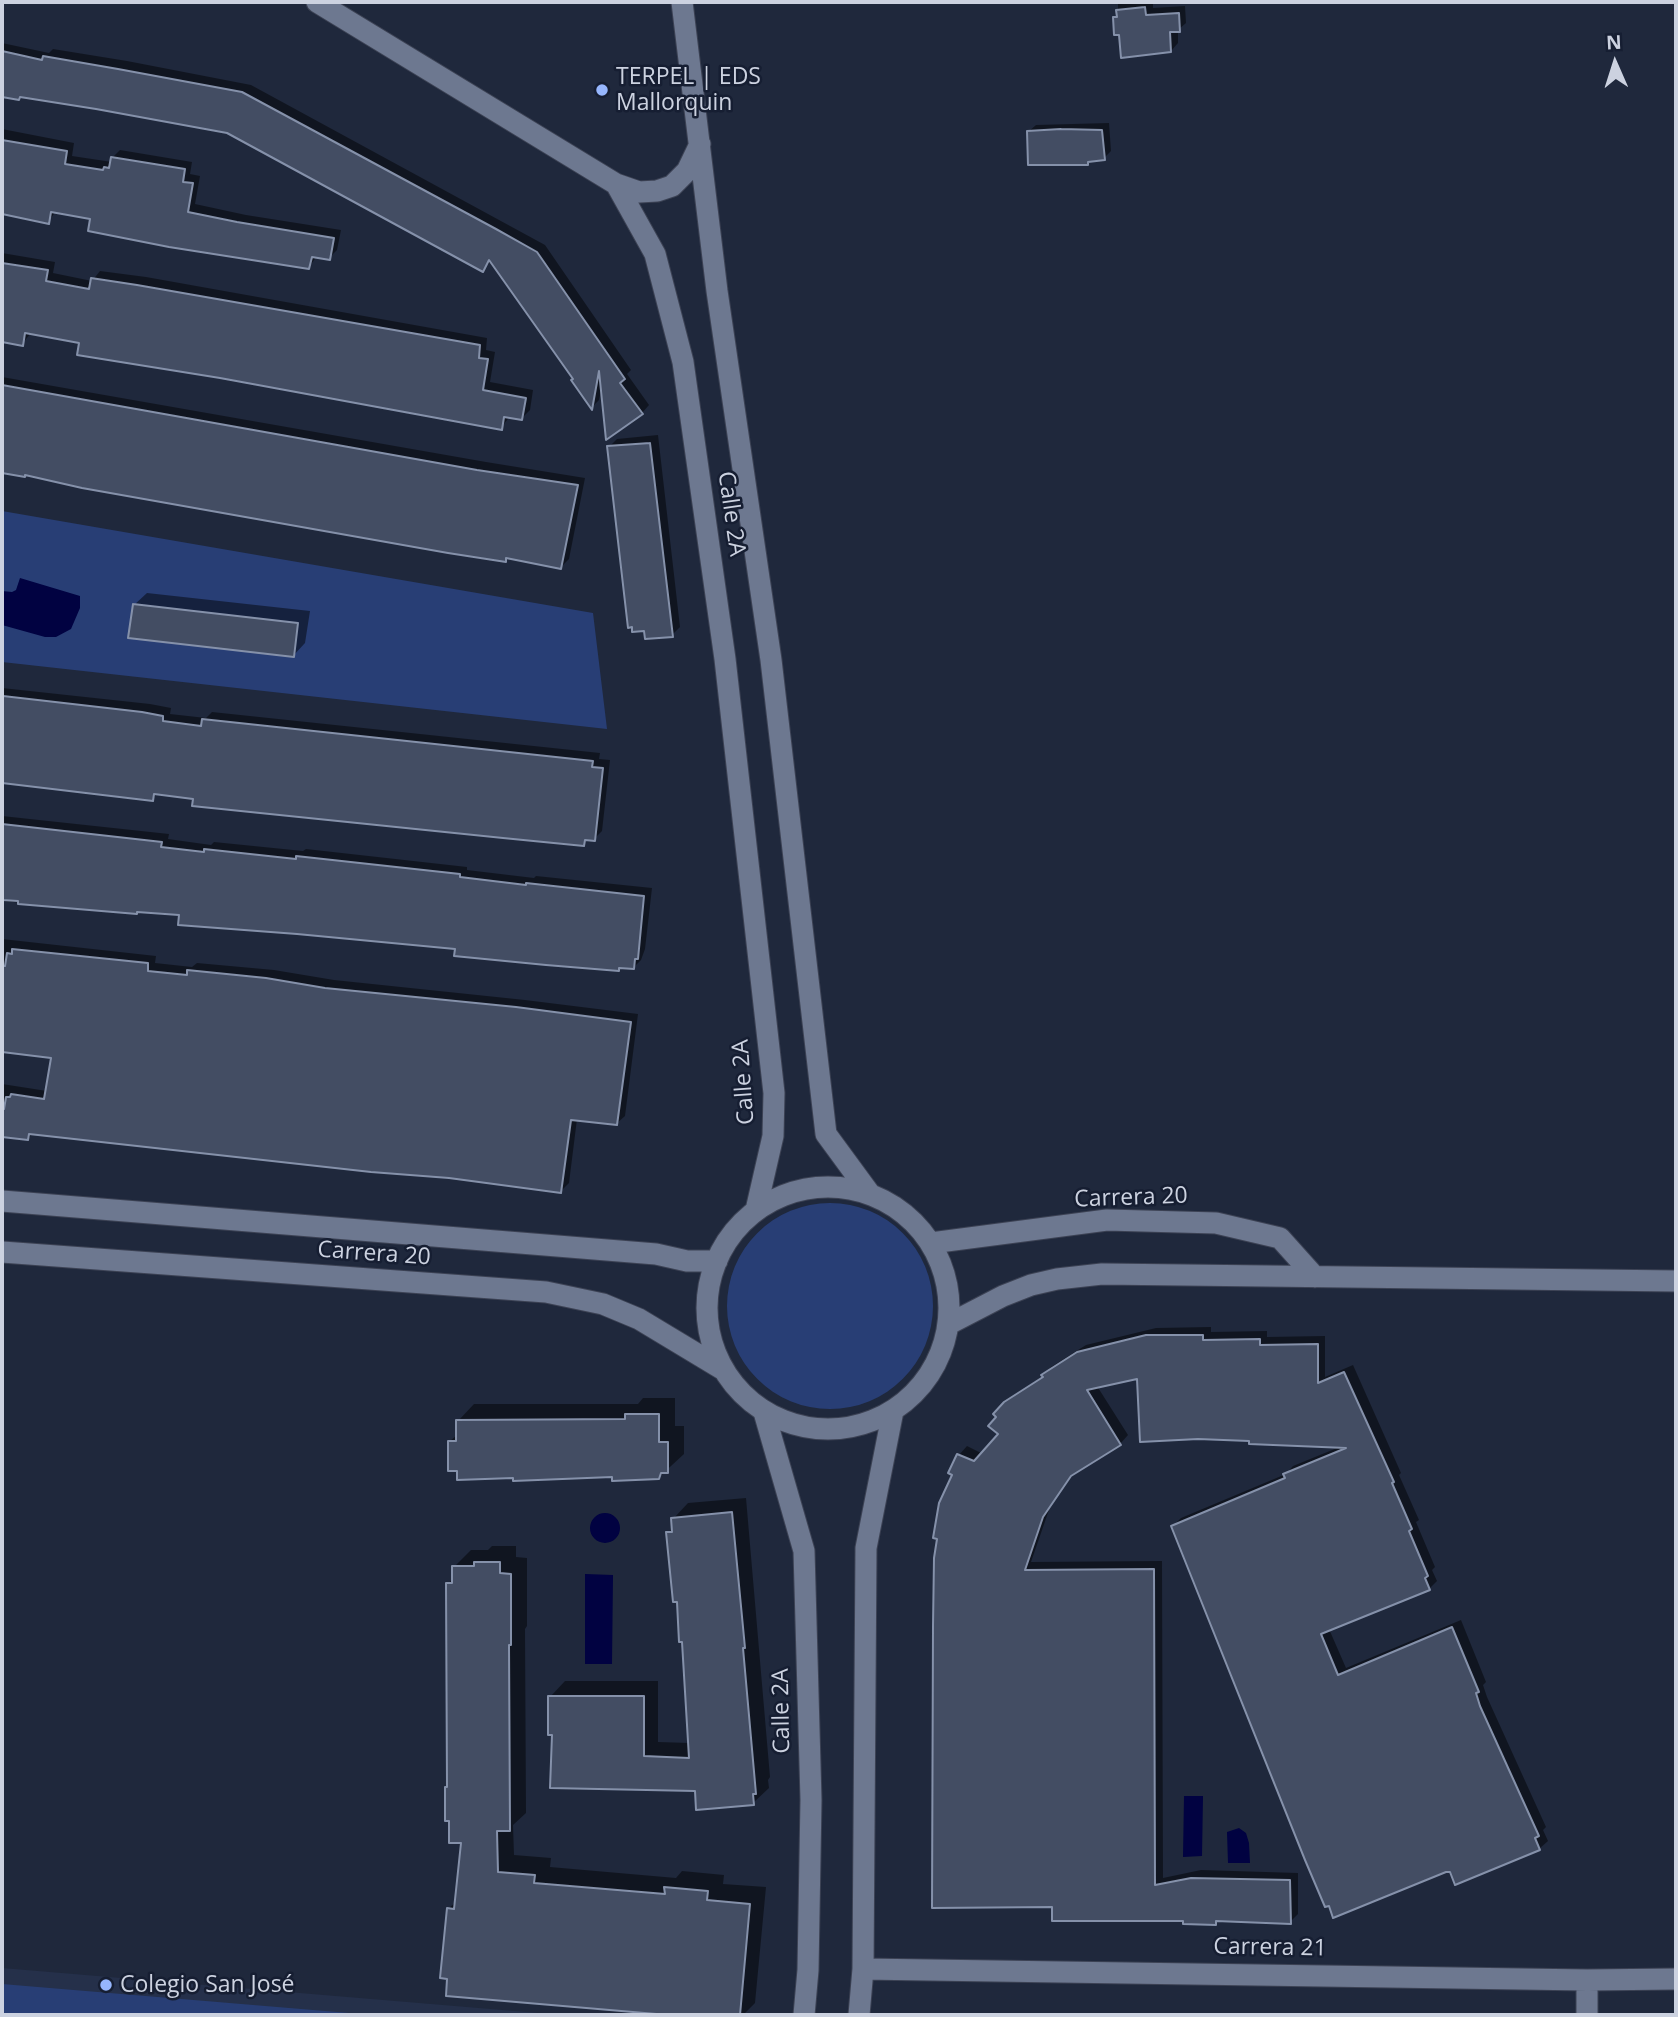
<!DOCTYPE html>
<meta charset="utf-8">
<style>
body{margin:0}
#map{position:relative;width:1678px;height:2017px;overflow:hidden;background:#1f283c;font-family:"Open Sans",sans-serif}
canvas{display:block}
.frame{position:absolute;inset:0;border:4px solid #ccd2e0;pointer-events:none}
.north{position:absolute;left:1580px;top:28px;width:70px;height:70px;-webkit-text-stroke:5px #161e32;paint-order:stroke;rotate:357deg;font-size:19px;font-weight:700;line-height:28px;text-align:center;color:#ccd2e0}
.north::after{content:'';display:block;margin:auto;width:24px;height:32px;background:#ccd2e0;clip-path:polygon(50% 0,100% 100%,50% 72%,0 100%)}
</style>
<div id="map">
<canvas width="1678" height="2017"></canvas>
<div class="frame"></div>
<div class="north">N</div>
</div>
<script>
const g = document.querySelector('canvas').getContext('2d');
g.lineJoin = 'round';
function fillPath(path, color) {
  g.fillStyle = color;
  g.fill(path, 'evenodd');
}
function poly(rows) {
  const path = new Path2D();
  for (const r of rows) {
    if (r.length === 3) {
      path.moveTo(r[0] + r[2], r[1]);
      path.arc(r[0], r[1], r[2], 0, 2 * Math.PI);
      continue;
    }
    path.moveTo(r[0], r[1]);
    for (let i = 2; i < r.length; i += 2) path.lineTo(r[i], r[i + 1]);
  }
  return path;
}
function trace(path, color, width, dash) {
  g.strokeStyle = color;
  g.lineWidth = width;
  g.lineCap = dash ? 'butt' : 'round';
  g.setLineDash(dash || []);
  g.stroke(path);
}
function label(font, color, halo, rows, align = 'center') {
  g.font = font + ' "Open Sans",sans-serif';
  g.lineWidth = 5;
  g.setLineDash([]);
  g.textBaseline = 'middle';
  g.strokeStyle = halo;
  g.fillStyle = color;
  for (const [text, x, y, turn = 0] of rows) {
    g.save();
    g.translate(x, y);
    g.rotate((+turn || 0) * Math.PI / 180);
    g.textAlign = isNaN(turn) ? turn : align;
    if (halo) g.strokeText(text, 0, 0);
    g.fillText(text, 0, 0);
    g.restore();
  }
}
fillPath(poly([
 [2,1968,419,2003,562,2015,2,2015]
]), '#25304a');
fillPath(poly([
 [2,511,593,613,607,729,2,662],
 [830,1306,103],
 [2,1984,373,2015,2,2015]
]), '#283e75');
fillPath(poly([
 [20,578,80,596,80,608,71,629,56,637,45,637,2,625,2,591,12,592,16,590],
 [605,1528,15],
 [585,1574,613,1575,612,1664,585,1664],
 [1184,1796,1203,1796,1202,1856,1183,1857],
 [1239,1828,1246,1833,1249,1843,1250,1863,1228,1863,1227,1832]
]), '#010241');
fillPath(poly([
 [1118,2,1153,2,1153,8,1185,6,1186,23,1178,30,1178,43,1171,51,1120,33,1115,18,1118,14],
 [2,43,49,53,53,49,127,61,251,85,545,245,631,370,627,374,649,405,642,413,602,387,599,400,592,407,575,379,491,261,483,269,228,132,96,107,2,93],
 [1109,123,1111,151,1104,158,1091,159,1087,163,1028,132,1036,125],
 [2,129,74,143,72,156,112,162,112,158,120,150,192,162,190,174,200,176,195,204,246,215,341,230,337,250,329,258,317,256,309,267,56,211,48,222,2,214],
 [2,253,55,262,53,273,92,281,100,271,146,277,487,338,486,350,495,352,490,382,533,390,530,410,522,418,510,416,501,428,220,376,81,342,31,333,22,344,2,340],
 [2,377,486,462,585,478,569,559,561,567,508,557,505,560,26,474,2,472],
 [658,435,680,627,672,635,646,629,609,447,617,439],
 [147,593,310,611,305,643,293,656,134,605],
 [2,688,150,704,171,708,170,714,206,718,212,712,600,753,599,759,610,760,602,831,594,839,589,838,583,844,158,793,152,799,2,782],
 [2,816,169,834,168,839,211,845,214,842,303,851,306,849,467,867,467,870,534,878,536,876,652,888,645,949,641,960,633,968,621,966,618,969,181,914,139,910,136,913,2,901],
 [2,939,156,956,155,963,192,967,197,963,274,970,334,980,525,1000,638,1014,625,1116,616,1124,577,1119,569,1183,561,1191,449,1177,33,1133,28,1139,2,1135,2,1084,47,1091,53,1056,2,1051],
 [1211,1327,1211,1332,1267,1331,1267,1337,1325,1336,1325,1377,1353,1365,1401,1473,1399,1475,1419,1520,1416,1522,1435,1567,1432,1570,1437,1581,1429,1589,1329,1629,1346,1668,1461,1620,1486,1682,1483,1685,1487,1697,1546,1827,1543,1830,1548,1841,1539,1849,1452,1871,1173,1526,1181,1518,1286,1474,1293,1466,1342,1446,1251,1440,1138,1377,1097,1386,1128,1435,1120,1444,1074,1472,1050,1507,1031,1562,1162,1561,1163,1878,1201,1870,1298,1873,1298,1914,1290,1922,1220,1919,1215,1924,1054,1905,954,1474,951,1472,959,1455,967,1446,983,1454,1000,1434,1006,1403,1015,1394,1044,1376,1051,1367,1086,1345,1156,1328],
 [643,1398,675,1398,675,1426,684,1426,684,1454,658,1478,614,1475,515,1477,450,1441,458,1434,458,1421,474,1404,638,1404],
 [746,1498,770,1777,768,1780,769,1788,753,1803,696,1789,553,1733,550,1697,565,1681,658,1681,658,1742,690,1743,683,1640,668,1533,673,1527,673,1519,688,1503],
 [492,1546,516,1546,516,1557,527,1558,527,1626,525,1629,526,1813,513,1825,514,1855,551,1858,550,1867,676,1878,682,1871,724,1875,723,1884,766,1887,755,2003,743,2015,688,2015,448,1994,448,1909,457,1901,463,1841,449,1785,448,1584,454,1577,454,1567,471,1550,488,1550]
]), '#0007');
const building = poly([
 [1145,7,1146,15,1179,13,1180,32,1170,32,1171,52,1121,58,1119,35,1114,35,1113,17,1117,17,1116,10,1145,7],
 [2,51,42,60,43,56,118,69,242,92,496,229,537,252,625,379,620,383,643,414,606,440,599,371,592,410,571,380,573,379,489,260,483,272,227,133,96,109,20,97,19,100,2,97,2,51],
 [1061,129,1102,130,1105,160,1088,162,1088,165,1028,165,1027,131,1061,129],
 [2,140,67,151,65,164,103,170,104,167,109,168,111,157,185,169,183,182,193,183,188,212,237,222,334,238,330,260,312,257,309,269,169,247,88,231,90,219,51,212,49,224,2,214,2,140],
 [2,263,48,270,46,281,89,289,91,278,137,285,480,345,479,358,488,359,483,390,526,398,522,420,504,417,502,430,220,378,77,355,79,343,25,333,23,346,2,342,2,263],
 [2,385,477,470,578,485,561,569,506,558,506,562,448,553,82,488,25,475,25,477,2,473,2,385],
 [650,443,673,637,645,639,644,631,632,632,632,627,628,628,607,446,650,443],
 [133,604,298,623,294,657,128,638,133,604],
 [3,696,142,712,163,716,163,721,201,726,202,719,593,761,592,767,603,768,595,841,585,840,584,846,503,838,192,806,193,799,154,794,153,801,2,783,3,696],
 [2,824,162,842,161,847,204,852,204,849,296,859,296,856,460,874,460,877,526,885,526,883,644,896,638,959,635,959,634,969,619,968,619,971,546,965,454,956,455,949,297,934,178,925,179,915,137,912,137,914,18,904,18,901,2,900,2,824],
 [12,949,148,963,148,971,187,975,187,970,266,978,325,988,516,1007,631,1022,617,1125,571,1120,561,1193,449,1178,371,1172,29,1134,28,1140,2,1137,2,1109,4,1109,6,1097,10,1097,11,1094,44,1099,51,1058,2,1052,2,966,5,966,7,953,12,954,12,949],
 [1146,1335,1203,1335,1203,1340,1260,1339,1260,1345,1318,1344,1318,1383,1344,1372,1394,1482,1392,1483,1412,1529,1409,1531,1428,1576,1425,1578,1430,1590,1321,1634,1338,1675,1452,1627,1479,1692,1476,1693,1480,1706,1539,1836,1535,1838,1540,1850,1455,1885,1450,1872,1446,1872,1333,1918,1329,1906,1325,1907,1305,1860,1171,1526,1285,1478,1283,1474,1346,1448,1249,1444,1249,1441,1198,1439,1140,1442,1137,1379,1087,1390,1121,1445,1071,1476,1043,1517,1025,1570,1154,1569,1155,1885,1191,1878,1290,1880,1291,1924,1216,1921,1216,1925,1183,1924,1183,1921,1052,1921,1052,1907,932,1908,933,1626,934,1558,937,1539,933,1538,939,1503,952,1475,948,1473,957,1454,974,1461,998,1434,988,1426,996,1417,993,1414,1004,1402,1043,1377,1041,1375,1077,1352,1146,1335],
 [625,1414,659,1414,659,1442,668,1442,668,1473,661,1473,659,1479,612,1481,612,1477,513,1481,513,1478,457,1480,457,1471,448,1471,448,1441,456,1441,456,1420,625,1419,625,1414],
 [732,1512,745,1648,743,1648,756,1794,753,1794,754,1805,696,1810,695,1791,550,1788,552,1735,548,1735,548,1696,644,1696,644,1756,689,1758,682,1642,679,1642,677,1602,673,1602,666,1532,672,1532,671,1518,732,1512],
 [474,1562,500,1562,500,1573,511,1574,511,1645,509,1645,510,1831,497,1831,498,1872,535,1875,534,1883,665,1894,664,1887,708,1891,707,1900,750,1904,740,2015,668,2015,446,1996,447,1979,440,1978,447,1908,454,1909,461,1843,449,1843,449,1821,445,1821,445,1787,447,1787,446,1583,452,1583,452,1566,474,1566,474,1562]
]);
fillPath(building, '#434d63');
trace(building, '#8591aa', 2);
const street = poly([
 [317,2,616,184,655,254,683,362,725,659,774,1093,773,1136,756,1210],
 [682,2,717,291,771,660,826,1134,870,1194],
 [616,184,639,192,657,191,672,186,687,171,700,144],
 [828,1308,121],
 [2,1201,656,1254,687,1261,717,1261],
 [931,1243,1107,1220,1216,1223,1280,1238,1315,1277],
 [2,1252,546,1292,603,1304,639,1319,722,1369],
 [949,1324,1003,1296,1031,1285,1057,1279,1102,1274,1676,1281],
 [764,1412,804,1551,811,1800,808,1970,804,2015],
 [863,1969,1587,1980,1676,1979],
 [1587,1980,1587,2015],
 [859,2015,863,1969,866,1548,893,1411]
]);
trace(street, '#3c4254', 23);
trace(street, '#6d7890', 21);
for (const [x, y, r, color] of [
 [602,90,7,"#96b6fd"],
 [106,1985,7,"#96b6fd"]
]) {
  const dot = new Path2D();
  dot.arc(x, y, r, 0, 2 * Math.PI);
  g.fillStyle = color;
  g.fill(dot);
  trace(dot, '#161e32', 2.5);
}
label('23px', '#ccd2e0', '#161e32', [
 ["TERPEL | EDS",616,77],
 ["Mallorquin",616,103],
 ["Colegio San José",120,1985]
], 'left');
label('23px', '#ccd2e0', '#161e32', [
 ["Calle 2A",731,514,82],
 ["Calle 2A",744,1082,-94],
 ["Carrera 20",1131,1198,-2],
 ["Carrera 20",374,1254,4],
 ["Calle 2A",782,1711,-91],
 ["Carrera 21",1270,1948,1]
]);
</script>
